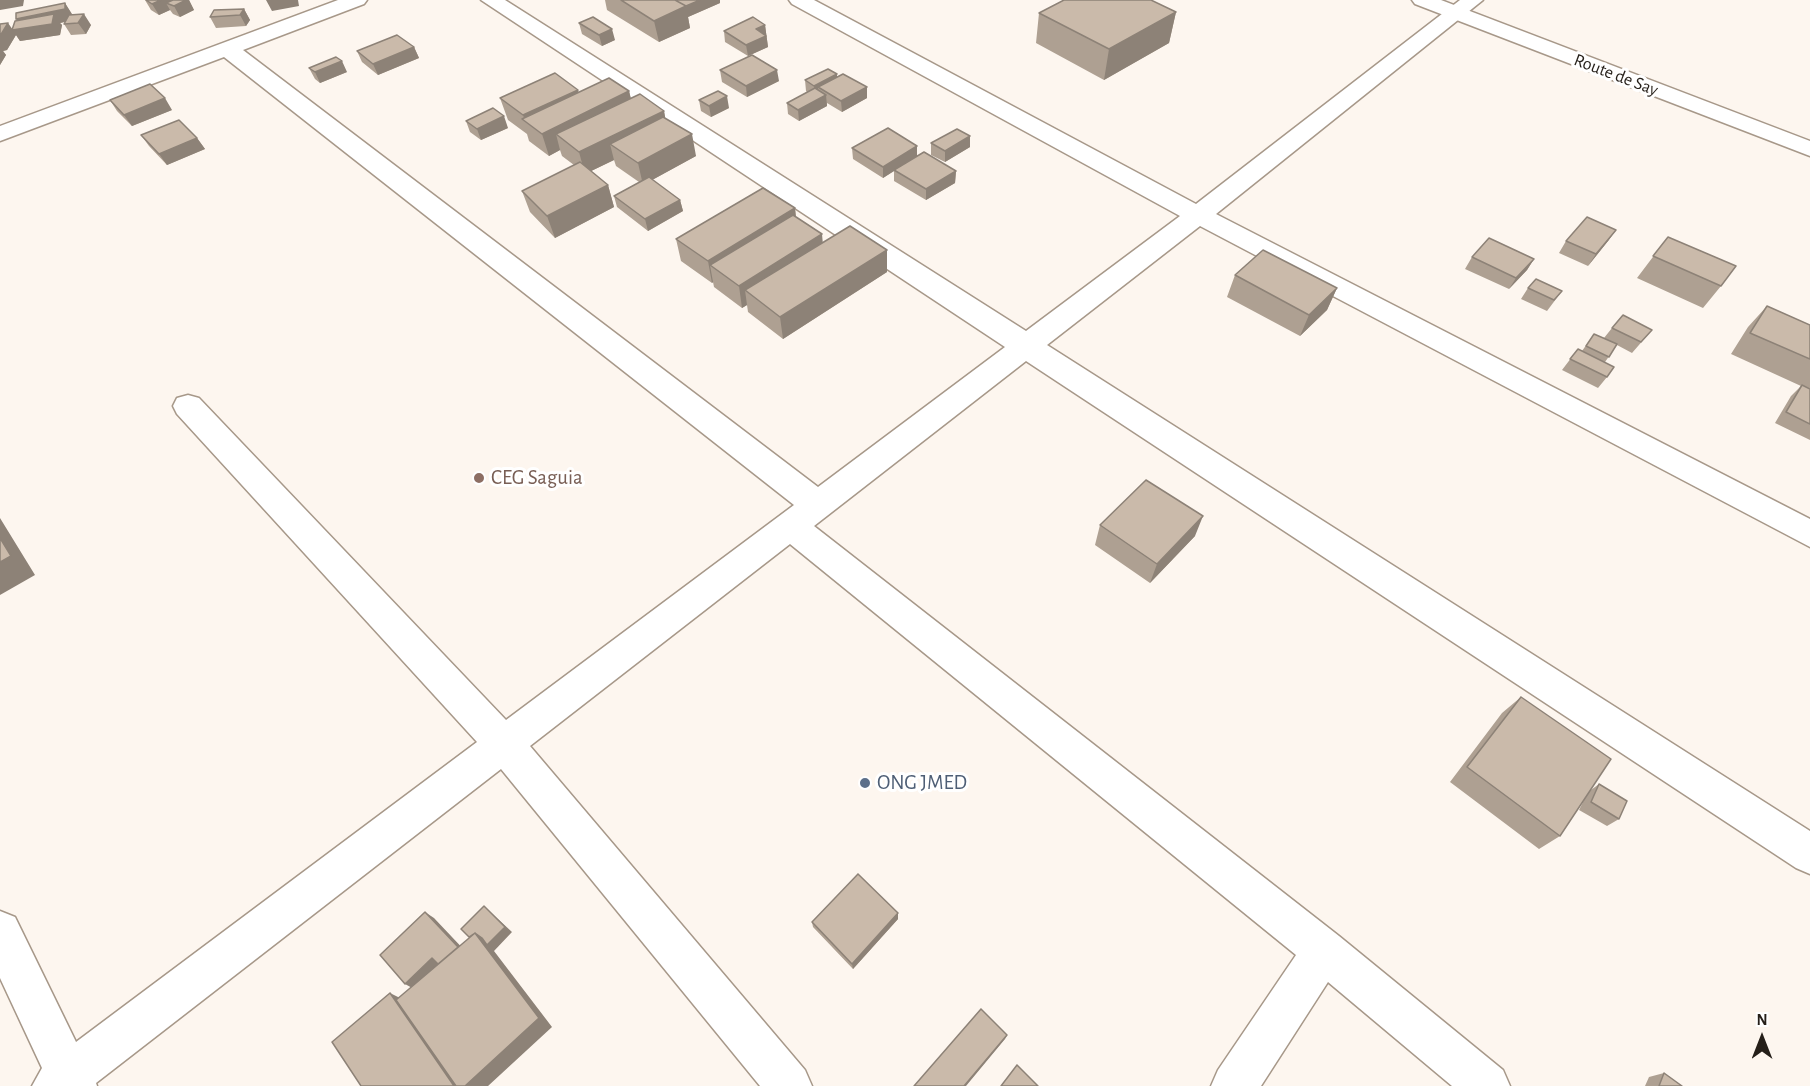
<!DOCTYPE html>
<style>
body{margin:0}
#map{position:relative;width:1810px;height:1086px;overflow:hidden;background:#fdf6ef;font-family:"Alegreya Sans",sans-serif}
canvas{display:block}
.north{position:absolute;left:1732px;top:1008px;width:60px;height:60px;-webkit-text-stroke:4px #fff;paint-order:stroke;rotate:0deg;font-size:16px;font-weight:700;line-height:24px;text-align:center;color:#251f19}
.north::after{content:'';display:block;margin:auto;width:21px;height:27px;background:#251f19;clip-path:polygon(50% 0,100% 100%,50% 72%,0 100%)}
</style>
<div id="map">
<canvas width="1810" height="1086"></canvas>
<div class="north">N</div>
</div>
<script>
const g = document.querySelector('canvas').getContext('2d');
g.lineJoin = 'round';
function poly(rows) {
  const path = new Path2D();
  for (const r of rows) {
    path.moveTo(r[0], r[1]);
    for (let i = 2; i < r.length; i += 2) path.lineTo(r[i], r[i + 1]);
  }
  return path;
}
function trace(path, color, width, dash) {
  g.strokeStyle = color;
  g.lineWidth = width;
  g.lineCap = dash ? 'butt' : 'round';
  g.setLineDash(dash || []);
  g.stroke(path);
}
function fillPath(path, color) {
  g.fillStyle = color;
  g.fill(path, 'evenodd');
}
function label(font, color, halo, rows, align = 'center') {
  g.font = font + ' "Alegreya Sans",sans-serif';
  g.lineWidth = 6;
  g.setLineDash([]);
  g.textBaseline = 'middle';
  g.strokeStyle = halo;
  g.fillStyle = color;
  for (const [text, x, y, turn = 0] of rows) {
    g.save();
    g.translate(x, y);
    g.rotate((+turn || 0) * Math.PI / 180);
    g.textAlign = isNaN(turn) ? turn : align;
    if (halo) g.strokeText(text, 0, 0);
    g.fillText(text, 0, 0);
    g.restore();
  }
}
const minor = poly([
 [338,0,367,0,364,4,243,50,818,487,1005,347,481,0,505,0,1026,331,1180,216,792,4,789,0,814,0,1196,204,1460,0,1483,0,1216,214,1810,519,1810,547,1200,226,1047,345,1810,831,1810,874,1796,868,1026,361,814,526,1339,936,1503,1070,1510,1086,1452,1086,1328,982,1261,1086,1211,1086,1218,1070,1296,955,790,544,530,746,805,1070,812,1086,760,1086,501,769,96,1083,97,1086,32,1086,42,1068,0,978,0,911,15,917,76,1042,477,742,177,414,173,406,177,398,188,395,199,398,506,720,794,505,224,57,0,141,0,126,338,0]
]);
const secondary = poly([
 [1412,0,1441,0,1810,141,1810,156,1415,4,1412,0]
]);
trace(minor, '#a79889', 3);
trace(secondary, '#a79889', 3);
fillPath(minor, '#fff');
fillPath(secondary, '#fff');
fillPath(poly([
 [145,0,189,0,194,10,180,17,173,14,170,10,159,15,151,10],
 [605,0,720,0,720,3,688,17,690,28,659,42,607,10],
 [65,3,72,15,91,25,86,34,71,35,64,24,65,22,60,23,62,25,60,35,20,41,16,35,7,50,3,51,6,55,0,65,0,24,12,29,17,20],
 [244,9,250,20,246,26,216,28,210,17],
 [1176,12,1169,43,1104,80,1036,43,1039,13],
 [579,23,615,40,602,46,582,34],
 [765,25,768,47,748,56,725,42,724,31],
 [414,47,419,58,378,75,362,62,357,51],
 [309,68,347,72,320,83,315,79],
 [720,70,779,81,747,97,722,82],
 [837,77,867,87,867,98,842,112,827,103,827,106,799,121,788,114,787,103,807,92,806,91,805,80],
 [578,90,578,92,629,91,631,99,664,111,665,118,696,156,652,180,680,200,683,211,648,231,617,207,614,196,639,182,616,166,614,160,591,171,608,185,614,207,555,238,530,212,522,191,574,165,562,156,560,150,549,156,529,141,527,134,508,120,500,98],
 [110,100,172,110,132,126,117,111],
 [699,100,729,108,711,117,701,111],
 [466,121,508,128,481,140,470,132],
 [141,135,197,138,205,149,167,165,149,146],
 [931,143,970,147,945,162,931,155],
 [917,146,917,156,956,171,955,183,926,200,894,181,894,171,883,178,853,159,852,148],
 [795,208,796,217,823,243,887,250,887,272,783,339,748,312,747,305,742,308,714,287,713,282,712,283,681,261,676,239],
 [1616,230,1608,241,1588,266,1559,253,1566,241],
 [1668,237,1721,286,1703,308,1637,278],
 [1472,257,1534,259,1527,270,1509,289,1465,269],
 [1235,275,1337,288,1327,310,1300,336,1227,297],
 [1528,288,1562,291,1547,311,1521,299],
 [1767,306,1810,325,1810,440,1775,423,1791,396,1801,386,1731,354,1748,327],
 [1612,328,1652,330,1632,353,1617,345,1605,362,1607,377,1598,388,1562,370,1578,349,1582,351,1594,334,1604,338],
 [1100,525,1195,536,1150,583,1095,545],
 [1521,697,1591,790,1599,784,1619,819,1607,826,1579,810,1584,800,1560,836,1539,849,1450,782,1502,713],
 [898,913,898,919,853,969,813,927,812,922],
 [1664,1073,1682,1086,1645,1086,1649,1077]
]), '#aea092');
fillPath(poly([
 [0,0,24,0,23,6,0,10],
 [161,0,189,0,194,10,180,17,174,6,166,3,170,10,159,15,152,4],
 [266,0,298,0,299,6,272,11],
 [700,0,720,0,720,3,688,17,690,28,659,42,654,21],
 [65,3,72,14,72,20,60,23,62,25,60,35,20,41,16,35,7,50,3,51,6,55,0,65,0,36,8,23,13,30,23,28,16,19],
 [244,9,250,20,246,26,240,15],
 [1176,12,1169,43,1104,80,1109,49],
 [84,14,91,25,86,34,78,23],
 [765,25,768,47,748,56,746,45,756,29],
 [612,29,615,40,602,46,599,35],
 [414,47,419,58,378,75,373,64],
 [342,61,347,72,320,83,315,72],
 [777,70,779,81,747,97,746,86],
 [837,74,837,85,818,87,818,95,815,97,814,86],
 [867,87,867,98,842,112,841,101],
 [578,90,584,111,525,121,523,115],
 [629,91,634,112,556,134,560,150,549,156,542,134],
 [826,95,827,106,799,121,798,110],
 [727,96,729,108,711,117,709,106],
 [165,98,172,110,132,126,124,115],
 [664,111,668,133,610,144,614,160,585,174,579,152],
 [504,116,508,128,481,140,477,129],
 [692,134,696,156,643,185,638,163],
 [970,136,970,147,945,162,945,151],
 [197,138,205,149,167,165,159,154],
 [917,146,917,157,894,170,894,171,883,178,883,167],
 [956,171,955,183,926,200,926,189],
 [608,185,614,207,555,238,547,216],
 [680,200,683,211,648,231,645,219],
 [795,208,797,230,710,265,713,282,712,283,708,261],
 [1616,230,1608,241,1588,266,1596,254],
 [822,234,824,256,745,290,747,305,742,308,739,286],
 [887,250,887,272,783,339,780,317],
 [1534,259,1527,270,1509,289,1516,278],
 [1337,288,1327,310,1300,336,1309,315],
 [1203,516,1195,536,1150,583,1157,564],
 [0,518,35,575,0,595],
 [484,906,512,932,494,951,552,1027,488,1086,454,1086,390,993,408,1002,475,933],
 [425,912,434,918,469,955,451,973],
 [898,913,898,919,853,969,852,964],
 [432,958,441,963,414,989,405,984],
 [1007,1035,1005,1039,966,1086,964,1086]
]), '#8d8277');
const building = poly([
 [146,0,161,0,152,4,146,0],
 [173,0,186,0,174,6,166,3,173,0],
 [621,0,675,0,686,6,654,21,621,0],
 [675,0,700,0,686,6,675,0],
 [1064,0,1151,0,1176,12,1109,49,1039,13,1064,0],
 [65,3,65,9,16,19,16,13,65,3],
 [244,9,240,15,210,17,214,10,244,9],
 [54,14,52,24,12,30,15,21,54,14],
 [84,14,78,23,64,24,69,15,84,14],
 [593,17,612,29,599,35,579,23,593,17],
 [753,17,765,25,756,29,766,36,746,45,724,31,753,17],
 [8,23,0,36,0,24,8,23],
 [397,35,414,47,373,64,357,51,397,35],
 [752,55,777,70,746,86,720,70,752,55],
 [336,57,342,61,315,72,309,68,336,57],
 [828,69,837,74,814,86,805,80,828,69],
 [555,73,578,90,523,115,500,98,555,73],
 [843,74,867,87,841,101,818,87,843,74],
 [609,78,629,91,542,134,522,119,609,78],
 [150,84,165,98,124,115,110,100,150,84],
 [815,88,826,95,798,110,787,103,815,88],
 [718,91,727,96,709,106,699,100,718,91],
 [640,94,664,111,579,152,556,134,640,94],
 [493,108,504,116,477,129,466,121,493,108],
 [663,117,692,134,638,163,610,144,663,117],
 [179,120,197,138,159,154,141,135,179,120],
 [888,128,917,146,883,167,852,148,888,128],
 [957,129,970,136,945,151,931,143,957,129],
 [924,152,956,171,926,189,894,170,924,152],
 [580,162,608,185,547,216,522,191,580,162],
 [649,177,680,200,645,219,614,196,649,177],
 [763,188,795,208,708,261,676,239,763,188],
 [793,215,822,234,739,286,710,265,793,215],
 [1587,217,1616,230,1596,254,1566,241,1587,217],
 [850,226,887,250,780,317,745,290,850,226],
 [1668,237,1736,266,1721,286,1653,256,1668,237],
 [1489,238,1534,259,1516,278,1472,257,1489,238],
 [1263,250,1337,288,1309,315,1235,275,1263,250],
 [1536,279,1562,291,1554,300,1528,288,1536,279],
 [1767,306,1810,325,1810,359,1750,333,1767,306],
 [1623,315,1652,330,1641,342,1612,328,1623,315],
 [1594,334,1617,344,1609,357,1586,346,1594,334],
 [1578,349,1614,367,1607,377,1570,359,1578,349],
 [1802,385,1810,389,1810,424,1786,412,1802,385],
 [1146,480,1203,516,1157,564,1100,525,1146,480],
 [0,538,11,556,0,562,0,538],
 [1521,697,1611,759,1560,836,1467,767,1521,697],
 [1599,784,1627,801,1619,819,1591,802,1599,784],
 [858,874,898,913,852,964,812,922,858,874],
 [484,906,505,927,487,945,482,938,475,933,469,937,461,929,484,906],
 [425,912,458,947,438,964,432,958,405,984,380,955,425,912],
 [475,933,539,1018,465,1086,456,1086,396,1000,475,933],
 [390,993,454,1086,361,1086,332,1042,390,993],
 [981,1009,1007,1035,964,1086,914,1086,981,1009],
 [1017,1065,1038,1086,1001,1086,1017,1065],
 [1664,1073,1682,1086,1659,1086,1664,1073]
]);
fillPath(building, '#cabaaa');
trace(building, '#8d8277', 1.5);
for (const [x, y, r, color] of [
 [479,478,6,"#8d6e63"],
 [865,783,6,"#5c6f8a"]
]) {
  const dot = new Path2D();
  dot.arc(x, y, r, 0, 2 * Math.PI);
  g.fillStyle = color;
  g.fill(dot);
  trace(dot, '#fff', 2);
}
label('18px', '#251f19', '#fff', [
 ["Route de Say",1616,75,21]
]);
label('21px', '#785e54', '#fff', [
 ["CEG Saguia",491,478]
], 'left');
label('21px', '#4e5e75', '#fff', [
 ["ONG JMED",877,783]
], 'left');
</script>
